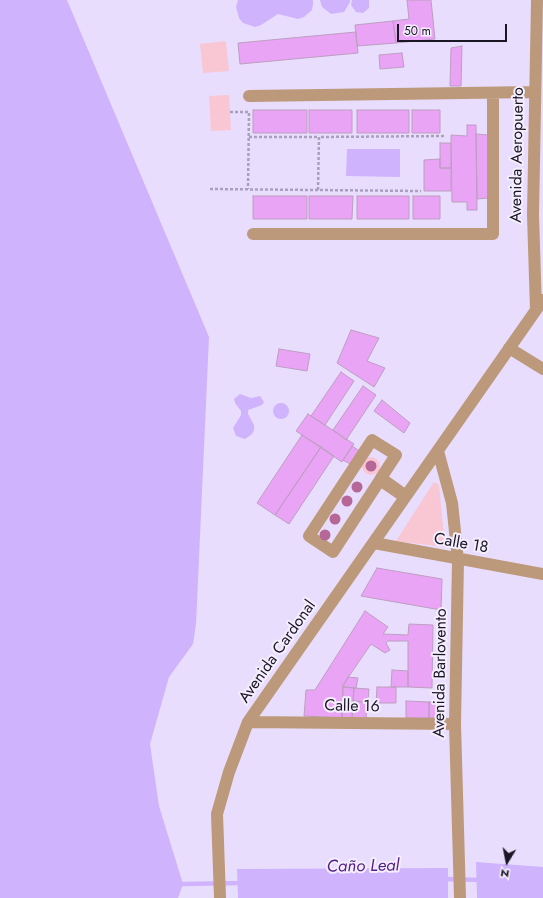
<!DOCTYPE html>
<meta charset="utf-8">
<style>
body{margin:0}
#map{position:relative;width:543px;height:898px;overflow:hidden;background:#e9ddfe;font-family:Jost,sans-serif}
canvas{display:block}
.north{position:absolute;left:487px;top:842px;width:40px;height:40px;-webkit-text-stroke:3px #f4eeff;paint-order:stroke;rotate:190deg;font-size:11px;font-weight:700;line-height:16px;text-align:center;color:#1b1624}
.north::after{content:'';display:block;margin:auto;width:14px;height:18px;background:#1b1624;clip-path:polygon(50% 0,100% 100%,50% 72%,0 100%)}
.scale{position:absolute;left:397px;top:24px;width:110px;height:18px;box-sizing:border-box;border:2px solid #1b1624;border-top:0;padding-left:5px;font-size:12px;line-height:14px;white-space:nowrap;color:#1b1624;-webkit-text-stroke:3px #f4eeff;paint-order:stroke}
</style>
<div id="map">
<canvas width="543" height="898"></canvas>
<div class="north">N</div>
<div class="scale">50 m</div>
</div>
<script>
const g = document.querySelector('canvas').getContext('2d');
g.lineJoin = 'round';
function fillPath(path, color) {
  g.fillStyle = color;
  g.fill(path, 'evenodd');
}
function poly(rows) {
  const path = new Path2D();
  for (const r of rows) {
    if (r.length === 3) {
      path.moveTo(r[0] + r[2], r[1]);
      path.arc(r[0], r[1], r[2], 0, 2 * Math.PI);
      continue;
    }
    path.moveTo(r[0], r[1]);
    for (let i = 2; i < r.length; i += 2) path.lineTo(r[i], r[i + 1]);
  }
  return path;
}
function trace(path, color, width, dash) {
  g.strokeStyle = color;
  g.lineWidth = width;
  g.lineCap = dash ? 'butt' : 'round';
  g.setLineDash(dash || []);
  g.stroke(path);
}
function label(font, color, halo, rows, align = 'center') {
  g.font = font + ' Jost,sans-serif';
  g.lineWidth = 4;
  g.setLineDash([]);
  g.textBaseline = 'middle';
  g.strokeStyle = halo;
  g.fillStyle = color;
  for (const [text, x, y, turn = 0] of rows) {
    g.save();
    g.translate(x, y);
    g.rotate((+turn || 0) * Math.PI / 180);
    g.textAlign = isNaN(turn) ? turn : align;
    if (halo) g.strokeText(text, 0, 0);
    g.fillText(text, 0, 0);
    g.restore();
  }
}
fillPath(poly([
 [226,41,229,71,203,73,200,44],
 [229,95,231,130,211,131,209,96],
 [371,466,9],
 [434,482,439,485,445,547,396,541]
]), '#f9c6d3');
fillPath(poly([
 [0,0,67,0,209,337,196,624,193,644,169,677,150,744,159,806,183,884,178,898,0,898],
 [238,0,313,0,313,4,312,10,304,17,298,19,278,14,261,25,255,27,243,23,239,18,236,7],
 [320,0,350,0,350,2,344,12,331,14,322,7],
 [352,0,369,0,369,8,363,13,356,12,351,5],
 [347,149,400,149,400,177,346,176],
 [240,394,251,398,260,396,264,402,262,405,248,410,248,414,254,425,254,430,252,434,245,439,236,436,233,428,241,415,241,411,235,403,234,399],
 [281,411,8],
 [476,862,543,867,543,898,477,898],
 [448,868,448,898,238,898,237,869]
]), '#cfb3fd');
trace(poly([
 [443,879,481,880],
 [183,884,243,883]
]), '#cfb3fd', 4.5);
const building = poly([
 [407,0,431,0,435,39,396,43,393,21,409,19,407,0],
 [393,21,396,43,357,46,355,25,393,21],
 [356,32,358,53,240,64,238,43,356,32],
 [462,46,461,86,450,86,451,48,462,46],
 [402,53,404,67,380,69,379,55,402,53],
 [253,110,307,110,307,133,253,133,253,110],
 [309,110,352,110,352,133,309,133,309,110],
 [357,110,409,110,409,133,357,133,357,110],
 [412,110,440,110,440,133,412,133,412,110],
 [467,125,476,125,477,210,467,210,467,202,452,202,451,135,467,136,467,125],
 [476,134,488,135,488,198,477,199,476,134],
 [440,143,451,143,451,168,440,168,440,143],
 [440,159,440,168,451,168,451,191,424,191,424,160,440,159],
 [253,196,307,196,307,219,253,219,253,196],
 [309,196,353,196,352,219,309,219,309,196],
 [357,196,409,196,409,219,357,219,357,196],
 [413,196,440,196,440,219,413,219,413,196],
 [351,330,379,338,367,361,385,368,374,387,337,363,351,330],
 [279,349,310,354,307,371,276,366,279,349],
 [341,372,354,381,325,425,311,416,341,372],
 [363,386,376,395,346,440,333,430,363,386],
 [382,400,410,423,404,433,374,411,382,400],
 [308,414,354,444,342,462,296,431,308,414],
 [302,435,321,447,275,515,257,503,302,435],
 [352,446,361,452,352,465,343,460,352,446],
 [321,447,334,456,289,524,275,515,321,447],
 [377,568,442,579,441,610,361,596,377,568],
 [365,611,388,627,383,634,408,635,409,624,433,625,432,688,408,687,408,641,388,641,386,643,390,650,385,653,371,644,343,685,342,718,304,716,306,690,315,690,365,611],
 [392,670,408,671,408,687,391,687,392,670],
 [348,677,358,678,356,688,343,687,348,677],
 [343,687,354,688,352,719,342,718,343,687],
 [377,687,396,687,396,703,376,703,377,687],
 [354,688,369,689,368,702,353,701,354,688],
 [353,701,367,702,366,720,352,719,353,701],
 [406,701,429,702,429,718,406,718,406,701],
 [429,702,442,702,441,718,429,718,429,702]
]);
fillPath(building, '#eaa4f5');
trace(building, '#bc9ec0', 1);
trace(poly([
 [230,112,249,112,248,189],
 [249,137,319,137],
 [210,189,421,191],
 [318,190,319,137,446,136]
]), '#aaa0bc', 2.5, [3, 2]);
trace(poly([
 [249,96,535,92],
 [253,234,493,234,493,93],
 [536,310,533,215,537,0],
 [509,348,543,369],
 [438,451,452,503,458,560,455,724,460,898],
 [405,497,380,480,333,552,309,536,372,440,396,455,381,478,406,496],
 [374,543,543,574],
 [248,722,455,724],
 [220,898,217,814,229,772,248,722,543,300]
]), '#bc997a', 12);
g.fillStyle = '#b56798';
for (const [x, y] of [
 [371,466],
 [357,487],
 [347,501],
 [335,519],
 [325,535]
]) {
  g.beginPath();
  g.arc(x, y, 5.5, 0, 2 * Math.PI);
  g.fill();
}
label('16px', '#1b1624', '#f4eeff', [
 ["Avenida Aeropuerto",518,155,-89],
 ["Calle 18",461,544,10],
 ["Avenida Cardonal",278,652,-55],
 ["Avenida Barlovento",441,673,-89],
 ["Calle 16",352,707,1]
]);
label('italic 17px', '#552089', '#f4eeff', [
 ["Caño Leal",363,867,-1]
]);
</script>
